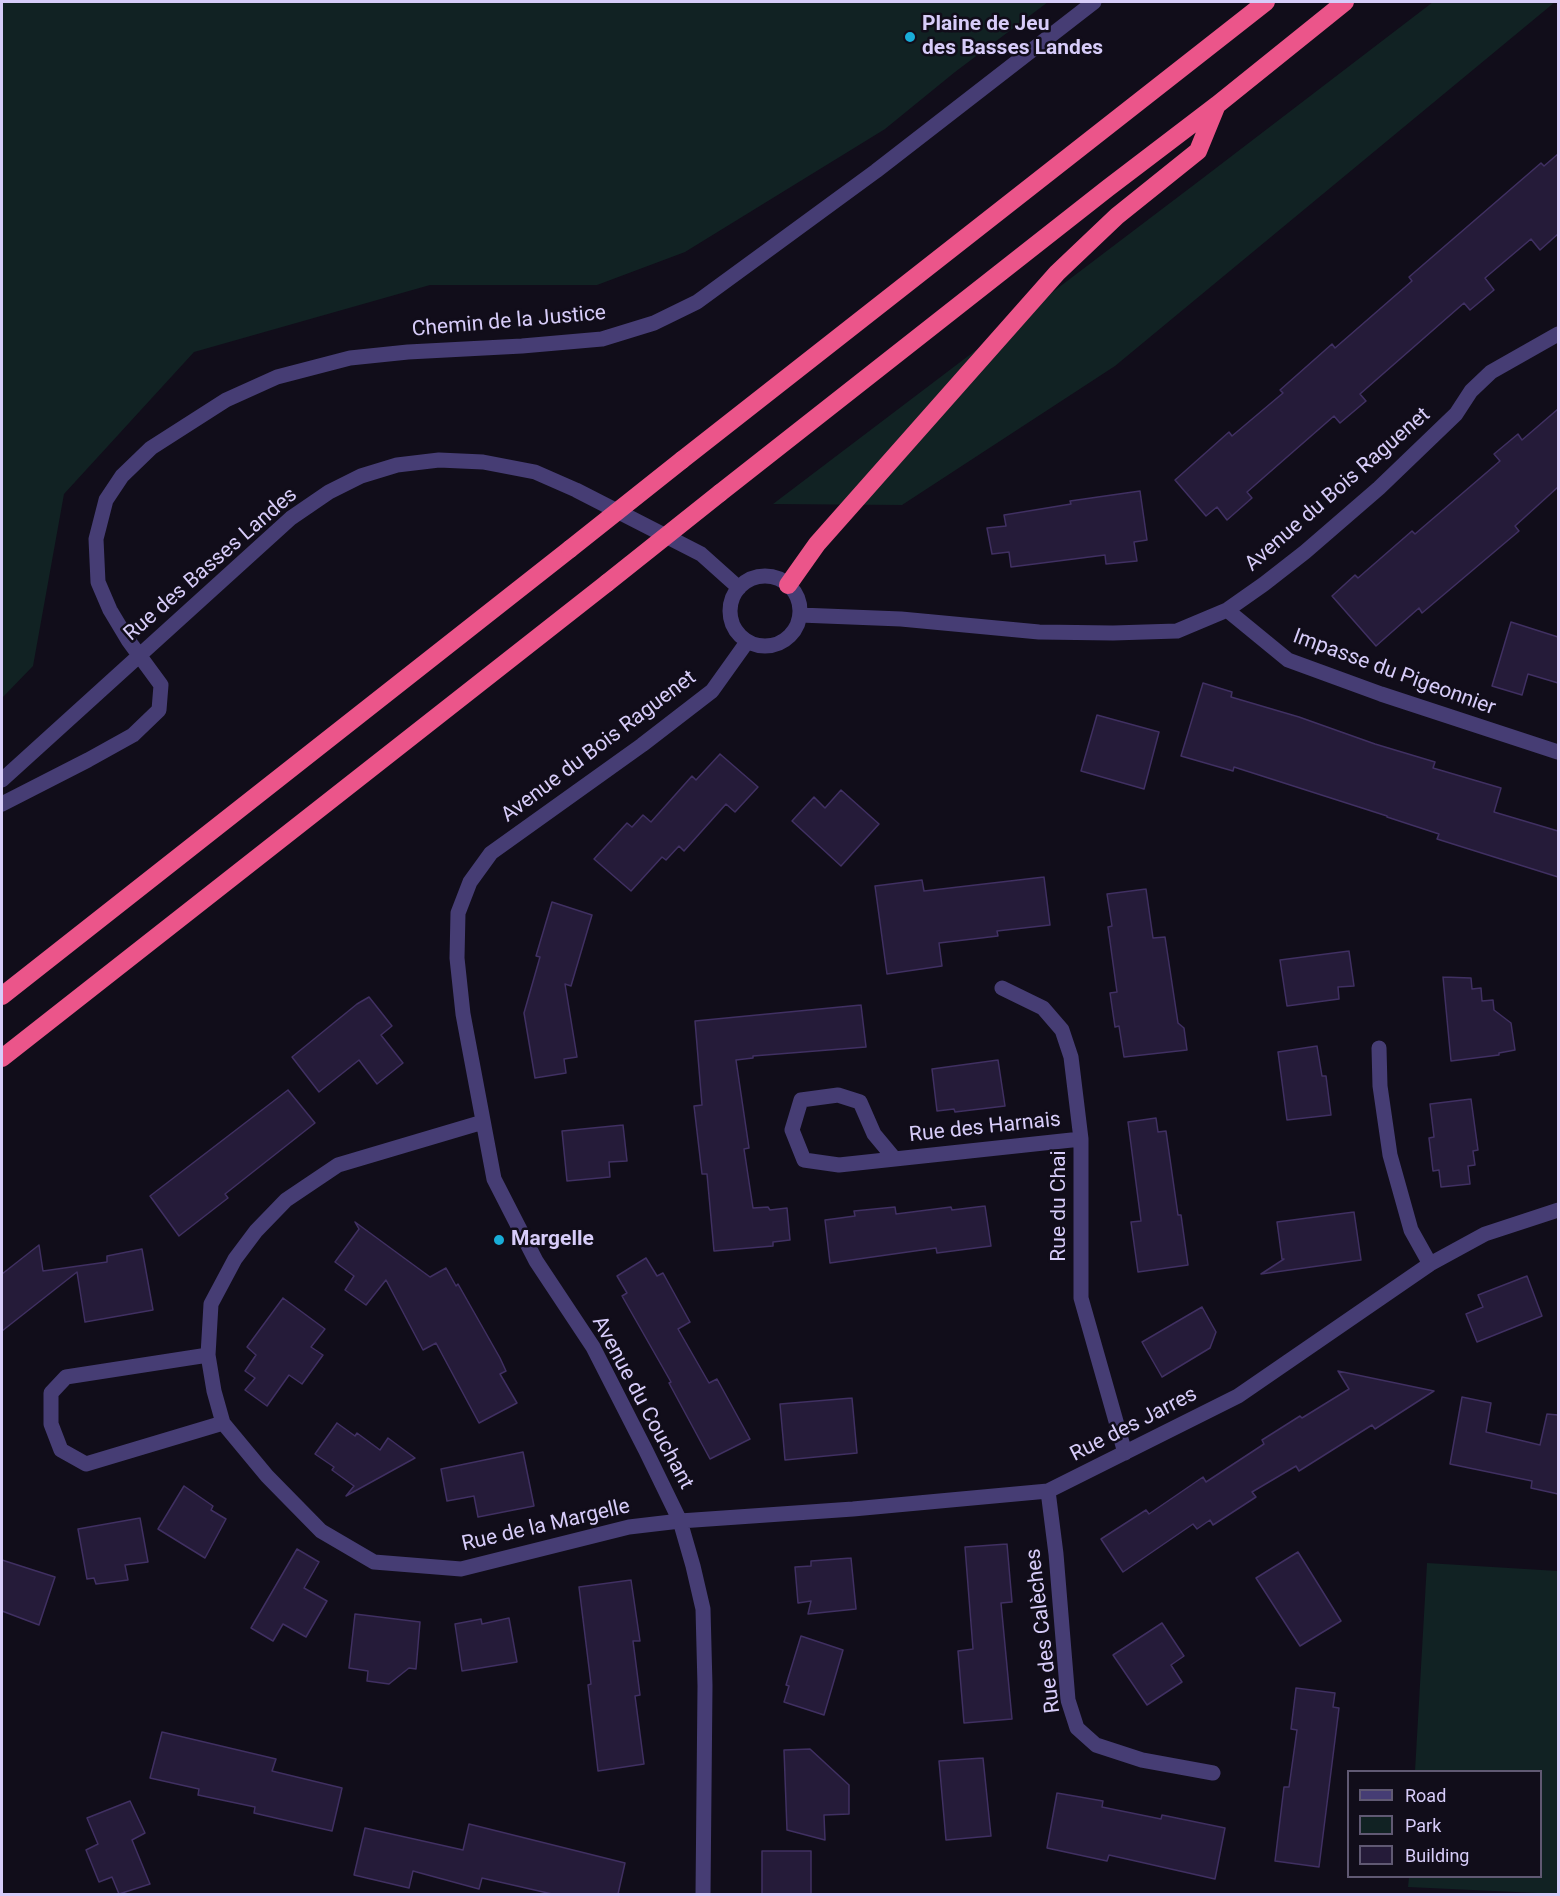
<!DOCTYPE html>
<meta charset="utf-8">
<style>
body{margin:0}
#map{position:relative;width:1560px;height:1896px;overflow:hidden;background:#110d1a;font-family:Roboto,sans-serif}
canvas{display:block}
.frame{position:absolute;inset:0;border:3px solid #d7ccf9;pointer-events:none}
.legend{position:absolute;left:1347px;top:1770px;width:195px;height:108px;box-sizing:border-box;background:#110d1a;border:2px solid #605973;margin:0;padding:8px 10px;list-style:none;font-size:18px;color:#d7ccf9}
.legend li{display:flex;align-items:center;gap:12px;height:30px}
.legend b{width:30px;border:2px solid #605973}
</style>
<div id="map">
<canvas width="1560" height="1896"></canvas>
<div class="frame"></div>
<ul class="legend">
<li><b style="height:8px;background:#463d74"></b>Road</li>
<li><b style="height:16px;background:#112223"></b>Park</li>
<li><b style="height:16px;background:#251b39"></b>Building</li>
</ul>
</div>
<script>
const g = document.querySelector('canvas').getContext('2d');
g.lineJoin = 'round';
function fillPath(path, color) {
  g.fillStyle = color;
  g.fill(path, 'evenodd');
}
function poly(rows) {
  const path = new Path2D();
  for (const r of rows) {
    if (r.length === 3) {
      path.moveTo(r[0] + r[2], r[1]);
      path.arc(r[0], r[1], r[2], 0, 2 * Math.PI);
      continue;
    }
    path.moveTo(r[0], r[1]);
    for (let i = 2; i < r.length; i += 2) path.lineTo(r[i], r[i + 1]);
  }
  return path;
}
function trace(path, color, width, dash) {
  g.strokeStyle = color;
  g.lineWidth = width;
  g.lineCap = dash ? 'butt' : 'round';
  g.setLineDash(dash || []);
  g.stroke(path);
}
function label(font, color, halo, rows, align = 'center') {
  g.font = font + ' Roboto,sans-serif';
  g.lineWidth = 5;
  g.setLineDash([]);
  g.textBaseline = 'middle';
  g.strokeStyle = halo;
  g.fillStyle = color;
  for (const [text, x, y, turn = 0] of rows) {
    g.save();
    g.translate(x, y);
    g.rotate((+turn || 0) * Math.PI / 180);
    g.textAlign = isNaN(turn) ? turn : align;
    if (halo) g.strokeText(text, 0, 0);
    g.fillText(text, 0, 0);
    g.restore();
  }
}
fillPath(poly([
 [2,2,1048,2,955,72,885,129,685,252,597,285,430,285,194,352,64,494,33,666,2,698],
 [1433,2,1555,2,1115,366,902,505,773,504,1203,178],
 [1427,1563,1558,1571,1558,1894,1408,1887,1409,1877,1540,1876,1540,1772,1415,1771]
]), '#112223');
const building = poly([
 [1558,154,1558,234,1540,250,1531,239,1485,278,1494,290,1470,310,1464,303,1360,394,1366,401,1340,423,1334,416,1247,492,1252,498,1227,520,1217,507,1206,516,1175,480,1229,432,1232,436,1283,393,1280,390,1332,344,1335,348,1412,281,1409,277,1541,163,1544,166,1558,154],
 [1558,409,1558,487,1515,526,1519,531,1422,613,1419,608,1376,646,1332,596,1355,575,1358,578,1412,531,1415,534,1500,461,1494,454,1518,434,1522,440,1558,409],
 [1140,491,1147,540,1134,542,1137,561,1106,564,1105,555,1011,567,1009,552,992,554,987,528,1006,526,1004,515,1071,504,1070,501,1140,491],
 [1511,622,1558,637,1558,683,1528,674,1522,695,1492,686,1511,622],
 [1203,683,1232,692,1231,697,1299,717,1375,744,1435,762,1433,768,1501,788,1494,812,1558,831,1558,877,1437,839,1439,834,1387,817,1387,816,1234,767,1233,771,1181,756,1203,683],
 [1097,715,1159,732,1144,789,1081,771,1097,715],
 [720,754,758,787,735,812,726,804,684,851,679,846,666,860,662,857,631,891,594,859,627,823,632,827,643,815,651,822,692,776,696,780,720,754],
 [841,790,879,824,841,866,792,821,814,797,825,808,841,790],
 [1044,877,1050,925,997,931,998,936,939,943,942,966,887,974,875,886,922,880,924,891,1044,877],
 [1146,889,1153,938,1165,937,1178,1023,1184,1028,1187,1050,1124,1057,1119,1026,1115,1027,1110,993,1117,992,1108,927,1112,926,1107,894,1146,889],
 [552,902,592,915,571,986,565,984,577,1057,564,1059,566,1073,535,1078,524,1013,540,957,536,956,552,902],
 [1349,951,1354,986,1338,987,1339,999,1287,1006,1280,960,1349,951],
 [1443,977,1471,978,1472,989,1481,988,1482,1001,1493,1000,1494,1010,1511,1023,1515,1050,1499,1053,1499,1055,1451,1061,1443,977],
 [369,997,392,1026,381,1035,403,1063,377,1084,359,1060,319,1092,292,1057,357,1004,369,997],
 [861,1005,866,1047,753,1056,753,1058,736,1060,749,1148,744,1149,753,1208,768,1207,770,1210,787,1208,790,1240,773,1242,773,1246,714,1251,707,1174,702,1174,694,1106,702,1105,695,1021,861,1005],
 [1317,1046,1322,1076,1326,1076,1331,1115,1287,1120,1278,1052,1317,1046],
 [998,1060,1005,1106,955,1112,954,1109,937,1111,932,1069,998,1060],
 [288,1090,315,1123,225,1194,228,1198,179,1236,150,1196,288,1090],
 [1471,1099,1478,1150,1473,1151,1475,1165,1468,1166,1470,1184,1441,1187,1439,1170,1433,1171,1429,1138,1434,1137,1430,1104,1471,1099],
 [1156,1118,1158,1132,1166,1131,1178,1215,1181,1215,1188,1265,1138,1272,1131,1222,1141,1221,1128,1122,1156,1118],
 [623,1125,627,1161,609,1162,610,1177,567,1181,562,1131,623,1125],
 [985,1206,991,1246,937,1253,936,1248,830,1263,825,1220,855,1216,854,1211,895,1207,896,1214,951,1207,952,1210,985,1206],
 [1354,1212,1361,1260,1261,1274,1284,1259,1282,1259,1277,1222,1354,1212],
 [355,1222,430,1277,446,1268,456,1286,458,1284,500,1358,506,1371,500,1374,517,1403,479,1423,436,1343,423,1350,386,1280,366,1305,345,1290,354,1276,335,1262,359,1229,355,1222],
 [39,1245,43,1271,107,1262,107,1256,142,1249,153,1310,85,1322,77,1272,2,1331,2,1274,39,1245],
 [646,1258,657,1276,663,1273,690,1322,678,1329,709,1383,717,1379,750,1439,710,1459,669,1383,671,1382,622,1296,627,1293,617,1276,646,1258],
 [1527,1276,1542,1316,1477,1342,1466,1314,1483,1307,1478,1295,1527,1276],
 [283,1298,325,1329,311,1347,323,1355,302,1384,289,1375,267,1406,245,1390,255,1378,245,1371,256,1355,247,1347,283,1298],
 [1202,1307,1216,1332,1210,1348,1162,1377,1142,1342,1202,1307],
 [1338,1371,1434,1391,1375,1429,1372,1425,1299,1471,1296,1466,1252,1492,1256,1497,1213,1525,1210,1520,1197,1529,1193,1524,1123,1572,1101,1539,1146,1510,1149,1514,1203,1477,1206,1482,1264,1444,1262,1440,1300,1416,1302,1418,1349,1389,1338,1371],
 [1462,1397,1491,1403,1486,1432,1540,1445,1547,1414,1558,1415,1558,1494,1531,1488,1532,1481,1450,1464,1462,1397],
 [852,1398,857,1453,785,1460,780,1404,852,1398],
 [337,1423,355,1436,357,1433,380,1450,388,1438,415,1458,346,1496,354,1486,332,1470,334,1467,315,1454,337,1423],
 [523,1452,534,1506,478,1517,474,1496,447,1501,441,1469,523,1452],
 [184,1486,213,1506,211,1510,226,1519,205,1558,158,1529,184,1486],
 [140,1518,148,1562,125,1565,128,1580,96,1584,94,1578,87,1579,78,1529,140,1518],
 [1007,1544,1012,1602,1001,1603,1012,1719,964,1723,958,1651,973,1649,965,1547,1007,1544],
 [297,1549,319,1562,304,1588,327,1601,306,1637,283,1624,273,1641,251,1628,297,1549],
 [1298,1552,1341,1621,1300,1646,1256,1578,1298,1552],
 [851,1558,856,1609,808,1614,811,1601,798,1603,795,1567,811,1566,811,1561,851,1558],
 [2,1560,55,1577,39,1625,2,1611,2,1560],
 [631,1580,640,1641,633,1641,640,1695,635,1696,644,1764,598,1771,588,1685,591,1684,579,1587,631,1580],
 [355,1614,420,1622,416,1669,409,1668,389,1684,367,1681,368,1671,349,1668,355,1614],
 [509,1618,517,1662,462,1671,455,1624,481,1619,482,1624,509,1618],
 [1162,1623,1184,1656,1171,1665,1182,1682,1147,1705,1113,1655,1162,1623],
 [801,1636,843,1650,824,1715,784,1702,789,1686,786,1685,801,1636],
 [1296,1688,1335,1693,1333,1707,1339,1708,1319,1867,1275,1861,1284,1787,1289,1787,1297,1730,1291,1729,1296,1688],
 [162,1732,276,1759,272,1771,342,1788,332,1831,254,1813,255,1807,198,1795,199,1789,150,1778,162,1732],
 [810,1749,849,1785,849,1814,824,1815,825,1840,787,1830,784,1750,810,1749],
 [983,1758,991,1836,946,1840,939,1761,983,1758],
 [1057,1793,1103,1801,1102,1807,1161,1819,1162,1815,1225,1828,1215,1879,1109,1855,1107,1861,1047,1848,1057,1793],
 [130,1801,145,1833,132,1840,150,1884,119,1894,112,1877,99,1882,86,1850,98,1844,87,1818,130,1801],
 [469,1824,625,1863,618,1894,552,1894,482,1878,479,1889,413,1871,409,1888,354,1875,365,1828,463,1850,469,1824],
 [762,1851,811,1851,811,1894,762,1894,762,1851]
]);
fillPath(building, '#251b39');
trace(building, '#403062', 1.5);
trace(poly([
 [765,611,35],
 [1227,610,1288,660,1381,694,1558,752],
 [800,615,901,619,1039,632,1113,633,1177,631,1227,610,1264,584,1305,552,1379,488,1456,414,1471,391,1491,372,1558,334],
 [2,780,291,518,329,492,361,476,397,465,439,460,483,462,535,472,576,490,701,554,739,588],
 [2,804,88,760,133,735,159,710,161,685,128,640,110,610,98,582,96,539,106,500,122,476,151,448,226,400,277,377,350,358,408,352,522,346,602,339,654,323,697,302,775,245,876,171,1094,2],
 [1002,988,1043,1008,1062,1030,1071,1057,1081,1139,1081,1298,1125,1453],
 [1379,1048,1380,1086,1390,1155,1411,1230,1430,1264],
 [483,1122,338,1165,286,1200,256,1231,235,1259,211,1304,208,1355,214,1391,223,1423,267,1476,321,1531,374,1562,461,1569,629,1527,680,1521,853,1509,1048,1491,1238,1396,1430,1264,1485,1234,1558,1210],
 [894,1158,874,1134,860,1102,838,1095,801,1100,792,1130,804,1160,839,1165,1081,1139],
 [208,1355,66,1377,51,1393,51,1424,61,1450,86,1464,223,1423],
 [1048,1491,1056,1554,1068,1700,1077,1728,1096,1745,1142,1760,1213,1773],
 [703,1894,705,1686,703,1609,693,1566,680,1521,646,1451,593,1347,536,1261,494,1179,463,1014,457,958,458,913,470,882,491,853,642,745,712,691,747,642]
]), '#463d74', 15);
trace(poly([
 [682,460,1266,2],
 [720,493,1108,188,1217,105,1345,2],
 [788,585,817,544,1057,273,1117,216,1198,151,1216,107],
 [2,996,570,549],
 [2,1058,607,583]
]), '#eb558a', 18);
trace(poly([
 [570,549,682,460],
 [607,583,720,493]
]), '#eb558a', 18);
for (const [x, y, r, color] of [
 [910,37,6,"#19add8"],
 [499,1240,6,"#19add8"]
]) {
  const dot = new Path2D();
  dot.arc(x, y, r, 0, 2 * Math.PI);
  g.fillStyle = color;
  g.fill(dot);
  trace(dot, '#110d1a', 2);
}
label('bold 21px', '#d7ccf9', '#110d1a', [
 ["Plaine de Jeu",922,25],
 ["des Basses Landes",922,49],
 ["Margelle",511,1240]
], 'left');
label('21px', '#d7ccf9', '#110d1a', [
 ["Chemin de la Justice",509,322,-5],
 ["Avenue du Bois Raguenet",1338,490,-41],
 ["Rue des Basses Landes",211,565,-41],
 ["Impasse du Pigeonnier",1394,673,20],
 ["Avenue du Bois Raguenet",599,747,-37],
 ["Rue des Harnais",985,1128,-6],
 ["Rue du Chai",1060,1206,-90],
 ["Avenue du Couchant",642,1403,62],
 ["Rue des Jarres",1134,1425,-27],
 ["Rue de la Margelle",546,1526,-13],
 ["Rue des Calèches",1044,1631,-97]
]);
</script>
